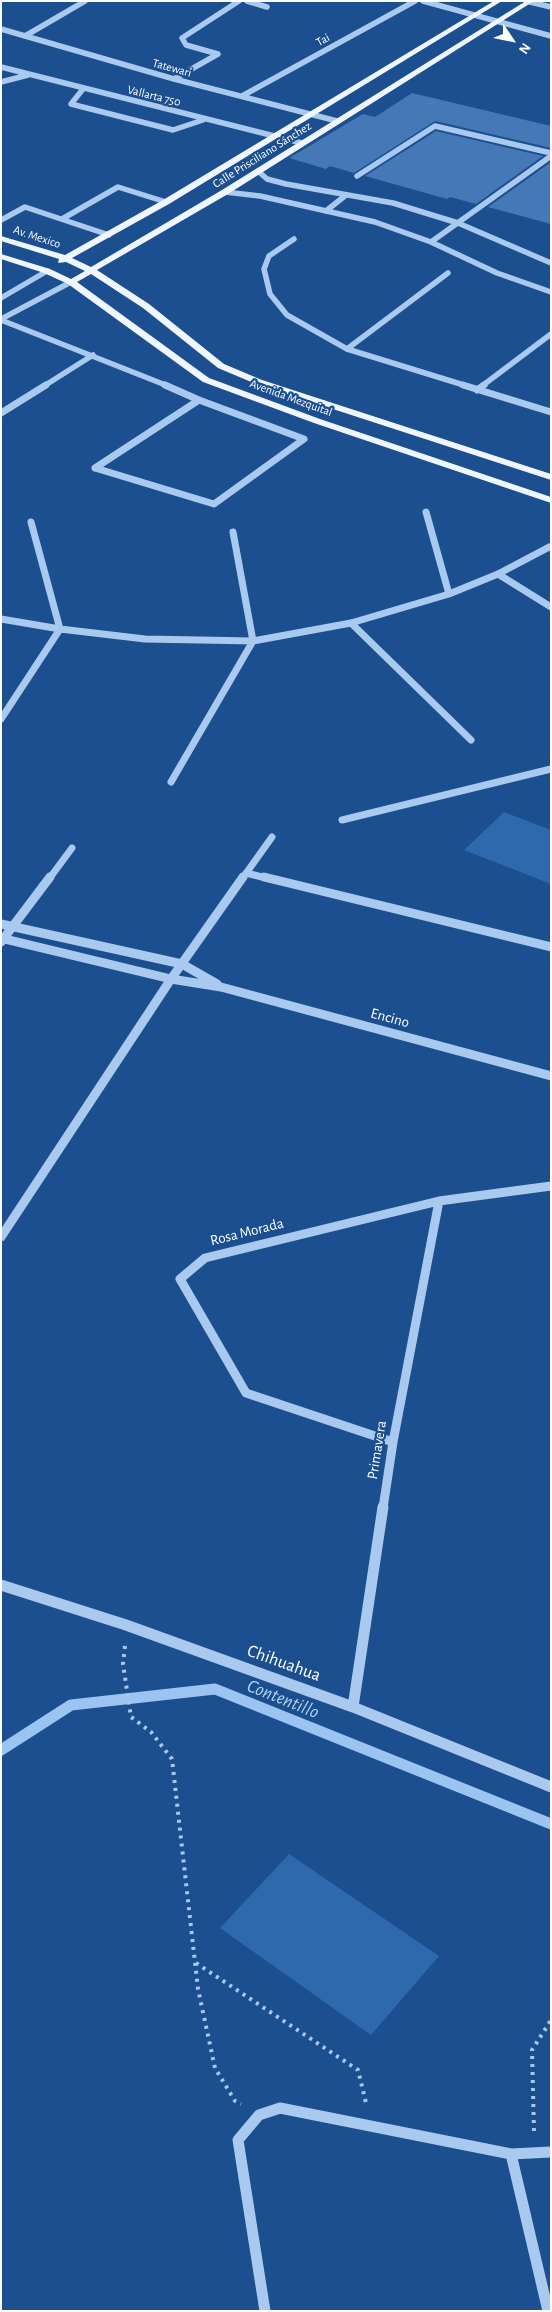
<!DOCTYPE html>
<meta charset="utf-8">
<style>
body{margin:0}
#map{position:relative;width:552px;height:2312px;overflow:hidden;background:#1b4f8f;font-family:"Alegreya Sans",sans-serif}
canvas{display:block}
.frame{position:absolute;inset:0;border:2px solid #fff;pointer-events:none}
.north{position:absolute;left:487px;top:15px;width:50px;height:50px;-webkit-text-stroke:4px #1b4f8f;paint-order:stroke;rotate:124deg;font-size:14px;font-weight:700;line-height:20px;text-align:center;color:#fff}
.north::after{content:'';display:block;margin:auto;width:18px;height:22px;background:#fff;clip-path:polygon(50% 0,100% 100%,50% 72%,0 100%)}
</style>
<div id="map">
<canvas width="552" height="2312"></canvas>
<div class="frame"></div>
<div class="north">N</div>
</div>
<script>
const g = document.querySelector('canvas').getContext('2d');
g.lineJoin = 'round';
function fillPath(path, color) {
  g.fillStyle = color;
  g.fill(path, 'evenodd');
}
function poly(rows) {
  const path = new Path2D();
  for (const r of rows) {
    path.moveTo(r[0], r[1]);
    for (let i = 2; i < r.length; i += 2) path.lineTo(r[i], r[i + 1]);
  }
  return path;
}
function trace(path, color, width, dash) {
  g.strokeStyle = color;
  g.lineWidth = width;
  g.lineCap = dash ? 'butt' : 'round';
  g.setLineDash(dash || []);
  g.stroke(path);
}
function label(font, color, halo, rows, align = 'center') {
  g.font = font + ' "Alegreya Sans",sans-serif';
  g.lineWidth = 4.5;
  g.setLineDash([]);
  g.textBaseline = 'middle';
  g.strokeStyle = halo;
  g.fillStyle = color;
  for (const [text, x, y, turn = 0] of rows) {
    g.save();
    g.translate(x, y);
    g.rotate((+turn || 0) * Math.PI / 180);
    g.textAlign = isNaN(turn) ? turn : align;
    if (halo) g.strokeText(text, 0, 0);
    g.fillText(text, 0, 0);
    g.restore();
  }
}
fillPath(poly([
 [504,812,551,830,551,884,464,850],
 [289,1854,439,1956,371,2035,220,1928]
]), '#2e69ad');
trace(poly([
 [1,1750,71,1705,215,1689,551,1824]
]), '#9cc4f0', 11);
fillPath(poly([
 [412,93,551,126,551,148,435,121,354,173,330,166,326,169,289,158,363,114,375,117],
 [436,131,543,156,476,204,450,197,447,199,365,176],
 [551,162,551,224,488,207]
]), '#4478b7');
trace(poly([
 [125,1646,123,1664,131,1717,151,1732,172,1759,198,1989,215,2068,235,2101,241,2104],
 [196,1963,358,2070,366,2103],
 [534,2131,532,2050,551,2020]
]), '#a9c9ee', 4, [3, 5]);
trace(poly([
 [247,1,267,7],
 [423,1,551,36],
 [530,2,551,7],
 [1,29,174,79,337,121],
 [25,36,85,1],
 [1,67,302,143],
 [174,79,218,54,186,45,182,38,239,1],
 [1,82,28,75],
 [83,89,71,104,173,130,203,120],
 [242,96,415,1],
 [258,171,267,179,286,184,393,203,458,223,551,263],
 [357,176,435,126,551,153],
 [225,192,260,196,375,222,431,242,497,273,551,292],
 [326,211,346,195],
 [62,219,118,187,166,202],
 [1,220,25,207,109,235],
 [294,239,269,256,264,269,270,294,287,315,347,349,467,386],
 [431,242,551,156],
 [1,298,47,271],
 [1,319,71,282],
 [1,320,168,386],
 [347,349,448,273],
 [44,386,93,355],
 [482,386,551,334]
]), '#a9c9ee', 5.5);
trace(poly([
 [463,385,551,412],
 [477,390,484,385],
 [1,413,46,385],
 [95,468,214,504,304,439,199,400,165,385],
 [95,468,199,400],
 [426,512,449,594],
 [498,574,551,607],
 [1,619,60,629,145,639,253,641,351,623,449,594,498,574,551,546],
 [351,623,471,740],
 [1,719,60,629,31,522],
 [171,782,253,641,233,532],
 [342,820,551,769],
 [246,873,270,879],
 [49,879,72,848],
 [242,879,272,837]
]), '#a9c9ee', 7);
trace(poly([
 [264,877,551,947],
 [1,924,182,964,217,984],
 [1,938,171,979,221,987,551,1076],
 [1,942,50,877],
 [1,1237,171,979,243,877],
 [393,1442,246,1393,180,1279,205,1258,439,1201,551,1186],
 [383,1508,393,1442,439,1201]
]), '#a9c9ee', 9);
trace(poly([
 [1,1585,126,1625,353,1707,551,1787],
 [353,1707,383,1507],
 [511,2154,548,2311],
 [265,2311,238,2140,259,2115,280,2108,511,2154,551,2152]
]), '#a9c9ee', 11);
fillPath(poly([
 [494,1,502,1,169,204,72,258,91,267,222,190,526,1,534,1,228,194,97,270,149,304,224,364,262,380,551,474,551,480,256,384,218,368,143,308,91,274,77,282,209,378,320,419,551,497,551,503,314,423,203,382,68,284,44,273,1,259,1,254,50,269,71,279,85,271,66,262,58,263,59,259,1,241,1,236,65,255,163,200,494,1]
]), '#f0f6ff');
label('12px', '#fff', '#1b4f8f', [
 ["Tai",323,40,-29],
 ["Tatewari",172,68,15],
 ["Vallarta 750",154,96,14],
 ["Calle Prisciliano Sánchez",262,155,-32],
 ["Av. Mexico",37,237,18],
 ["Avenida Mezquital",291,398,20]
]);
label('15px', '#fff', '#1b4f8f', [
 ["Encino",390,1018,15],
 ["Rosa Morada",247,1232,-14],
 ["Primavera",377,1450,-81]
]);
label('18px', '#fff', '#1b4f8f', [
 ["Chihuahua",284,1663,20]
]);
label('italic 19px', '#b5d3f5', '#1b4f8f', [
 ["Contentillo",283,1699,22]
]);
</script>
